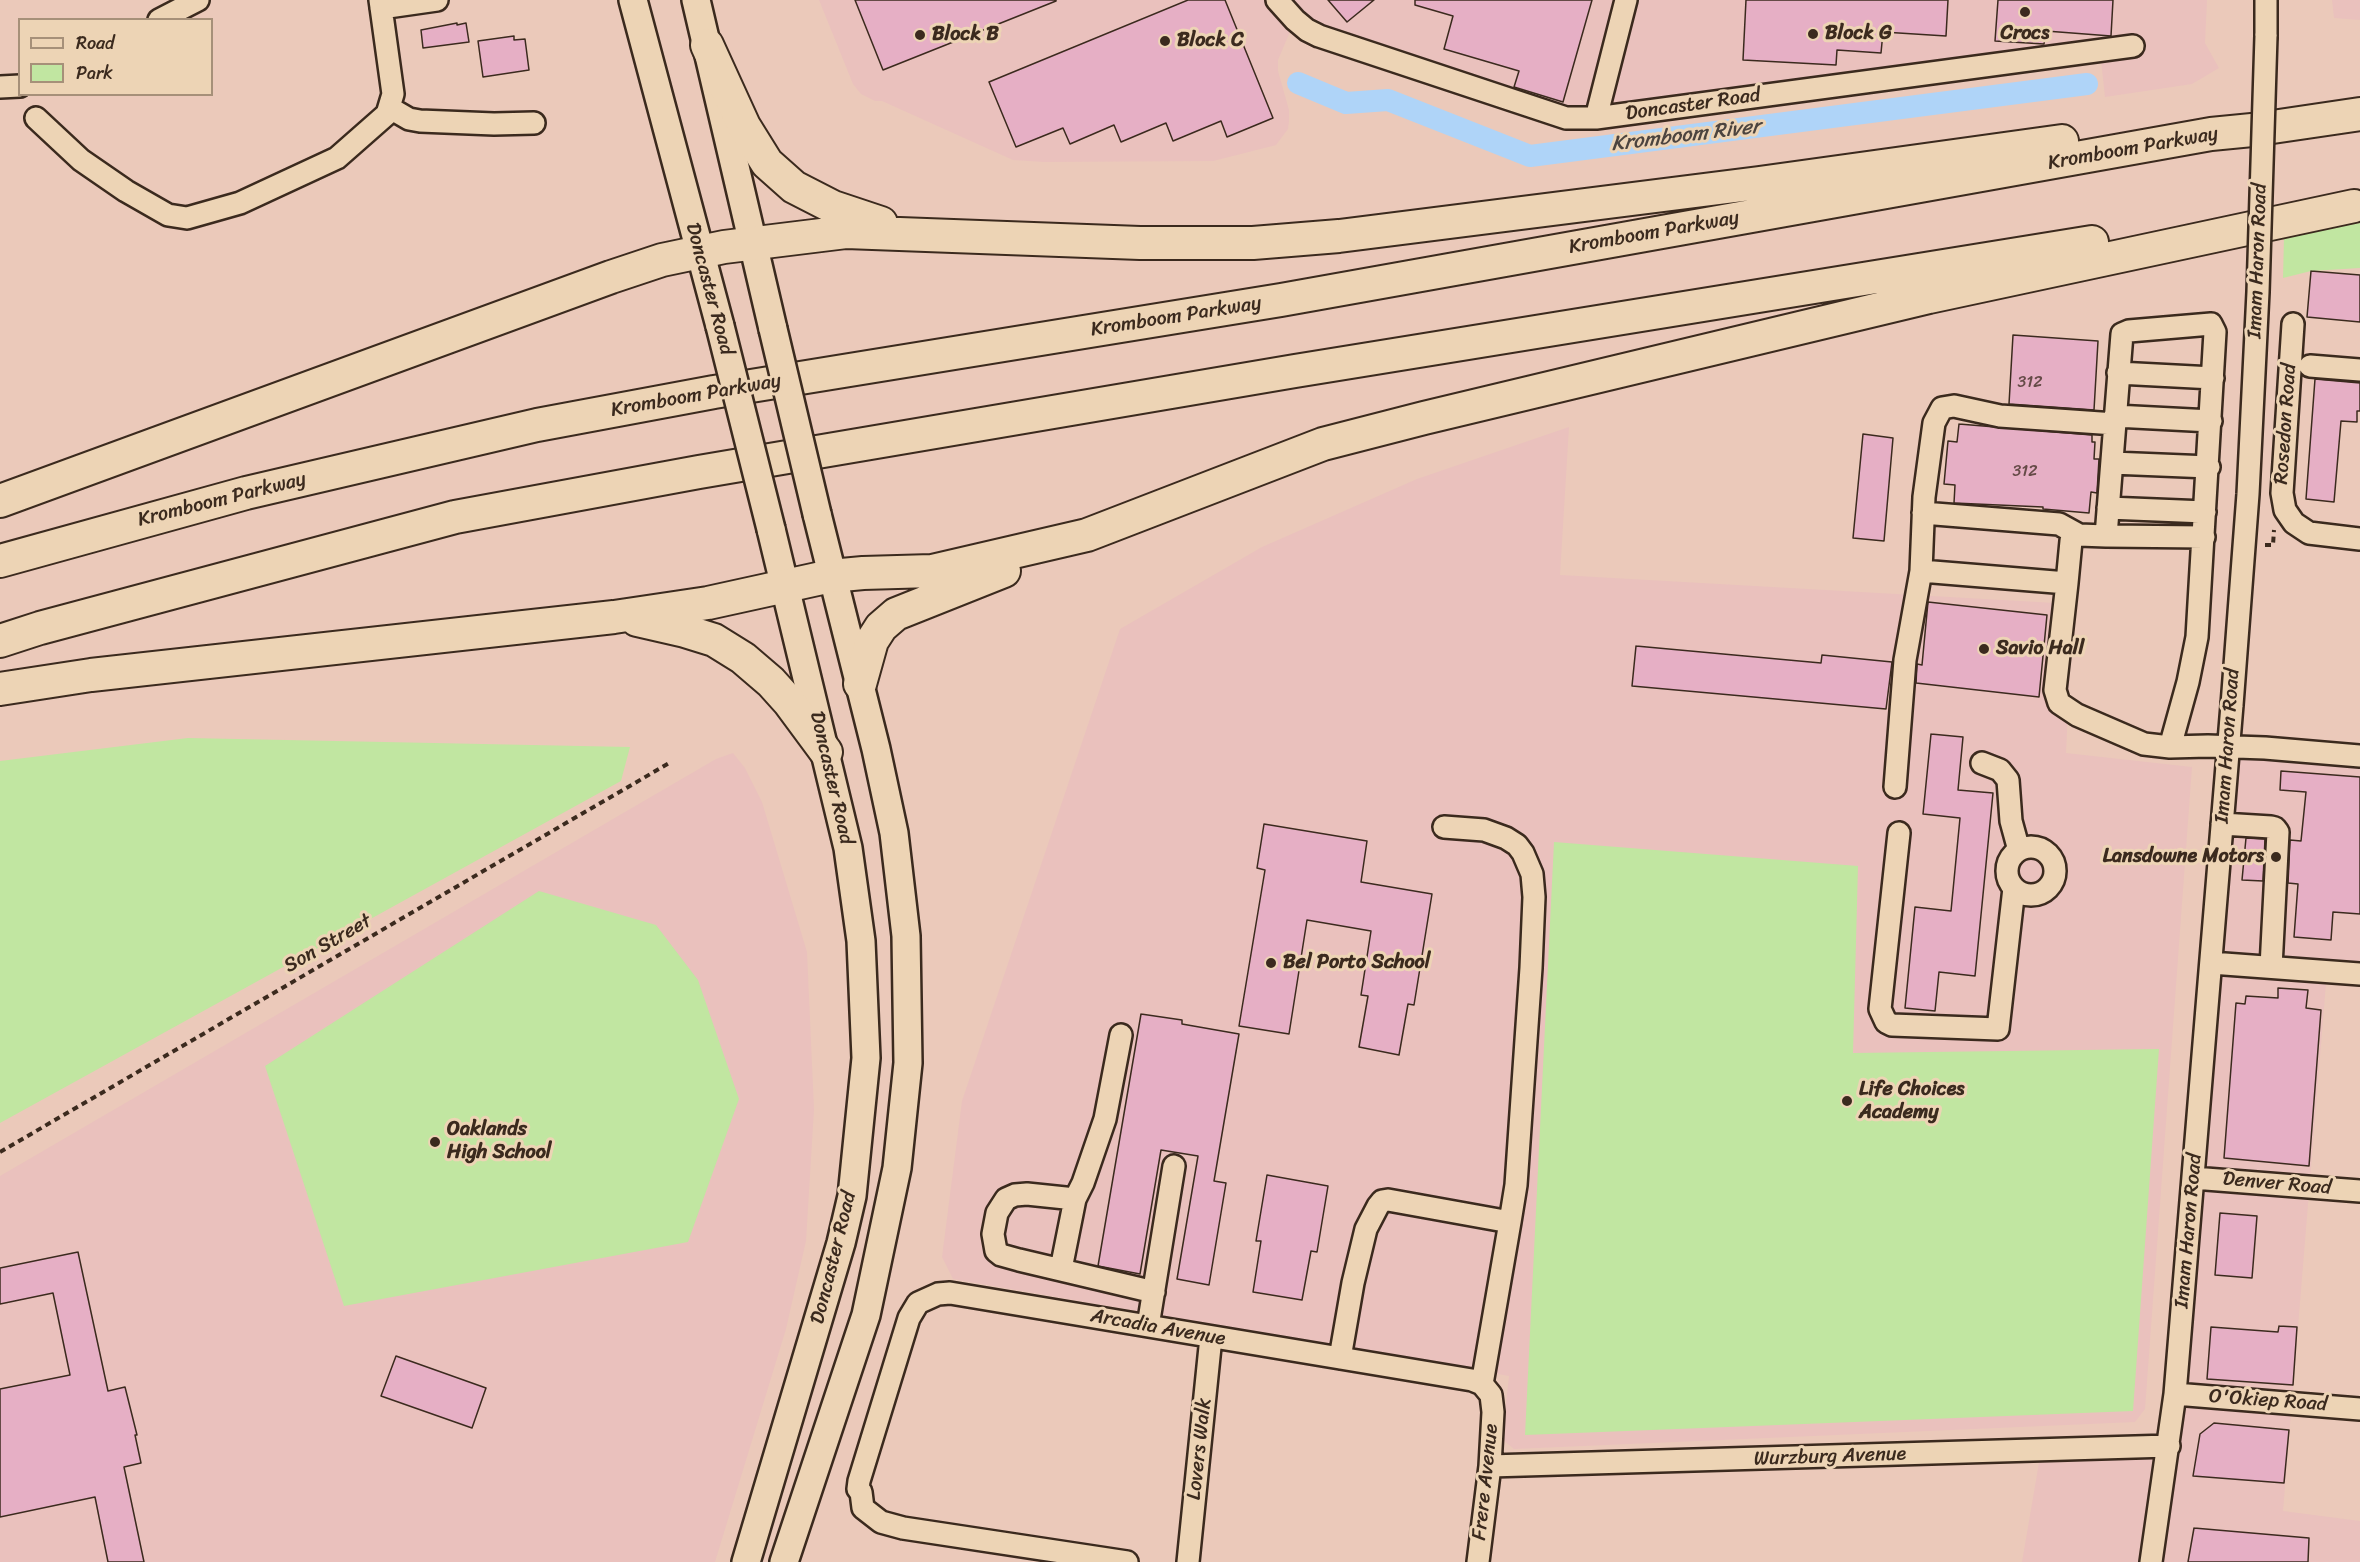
<!DOCTYPE html>
<style>
body{margin:0}
#map{position:relative;width:2360px;height:1562px;overflow:hidden;background:#ebc9ba;font-family:Sriracha,sans-serif}
canvas{display:block}
.legend{position:absolute;left:18px;top:18px;width:195px;height:78px;box-sizing:border-box;background:#edd4b5;border:2px solid #a69079;margin:0;padding:8px 10px;list-style:none;font-size:18px;color:#3b2a1e}
.legend li{display:flex;align-items:center;gap:12px;height:30px}
.legend b{width:30px;border:2px solid #a69079}
</style>
<div id="map">
<canvas width="2360" height="1562"></canvas>
<ul class="legend">
<li><b style="height:8px;background:#edd4b5"></b>Road</li>
<li><b style="height:16px;background:#c1e6a1"></b>Park</li>
</ul>
</div>
<script>
const g = document.querySelector('canvas').getContext('2d');
g.lineJoin = 'round';
function fillPath(path, color) {
  g.fillStyle = color;
  g.fill(path, 'evenodd');
}
function poly(rows) {
  const path = new Path2D();
  for (const r of rows) {
    if (r.length === 3) {
      path.moveTo(r[0] + r[2], r[1]);
      path.arc(r[0], r[1], r[2], 0, 2 * Math.PI);
      continue;
    }
    path.moveTo(r[0], r[1]);
    for (let i = 2; i < r.length; i += 2) path.lineTo(r[i], r[i + 1]);
  }
  return path;
}
function trace(path, color, width, dash) {
  g.strokeStyle = color;
  g.lineWidth = width;
  g.lineCap = dash ? 'butt' : 'round';
  g.setLineDash(dash || []);
  g.stroke(path);
}
function label(font, color, halo, rows, align = 'center') {
  g.font = font + ' Sriracha,sans-serif';
  g.lineWidth = 6;
  g.setLineDash([]);
  g.textBaseline = 'middle';
  g.strokeStyle = halo;
  g.fillStyle = color;
  for (const [text, x, y, turn = 0] of rows) {
    g.save();
    g.translate(x, y);
    g.rotate((+turn || 0) * Math.PI / 180);
    g.textAlign = isNaN(turn) ? turn : align;
    if (halo) g.strokeText(text, 0, 0);
    g.fillText(text, 0, 0);
    g.restore();
  }
}
fillPath(poly([
 [819,0,2207,0,2205,43,2219,68,2192,84,2105,97,2101,60,1598,131,1596,118,1295,20,1278,60,1278,71,1289,110,1289,121,1288,129,1276,145,1213,161,1044,162,1013,160,882,101,875,101,861,94,853,84],
 [2332,0,2360,0,2360,20,2334,18],
 [1569,427,1560,575,2073,604,2066,753,2192,767,2145,1409,2135,1422,1514,1449,1502,1439,1509,1376,953,1279,942,1257,962,1101,1120,629,1262,547,1417,479],
 [2228,747,2360,756,2360,974,2327,971,2283,1511,2360,1521,2360,1562,2022,1562,2041,1451,2169,1446],
 [733,753,745,768,762,802,807,952,814,1109,806,1241,786,1329,715,1562,0,1562,0,1176,716,759]
]), '#eac1bd');
fillPath(poly([
 [2360,223,2360,268,2311,271,2283,278,2284,237],
 [188,738,630,747,621,781,0,1123,0,761],
 [1554,842,1858,866,1853,1053,2159,1049,2133,1411,1525,1435],
 [539,891,656,925,698,980,739,1099,688,1242,344,1306,265,1066]
]), '#c1e6a1');
trace(poly([
 [1298,83,1346,103,1388,100,1530,156,2087,84]
]), '#afd4f8', 22);
const building = poly([
 [855,0,1056,0,1056,1,883,70,855,0],
 [1188,0,1225,0,1273,118,1227,137,1221,121,1173,141,1166,123,1121,142,1114,125,1070,144,1063,128,1016,147,989,82,1188,0],
 [1328,0,1374,0,1347,22,1328,0],
 [1415,0,1592,0,1563,102,1514,87,1519,71,1444,49,1453,16,1415,5,1415,0],
 [1746,0,1948,0,1946,36,1883,32,1881,53,1837,50,1836,65,1743,60,1746,0],
 [1998,0,2113,0,2111,36,2046,31,2044,44,1995,41,1998,0],
 [457,23,457,25,466,23,469,42,423,48,421,30,457,23],
 [514,36,514,40,525,39,529,70,483,77,478,41,514,36],
 [2311,271,2360,275,2360,322,2307,317,2311,271],
 [2013,335,2098,341,2094,410,2009,404,2013,335],
 [2315,379,2360,383,2360,411,2357,411,2357,422,2341,421,2334,502,2306,499,2315,379],
 [1959,424,2092,435,2092,442,2095,442,2094,459,2099,459,2097,493,2091,492,2089,513,2043,509,2043,507,1954,503,1955,485,1944,484,1948,441,1957,442,1959,424],
 [1863,434,1893,438,1884,541,1853,538,1863,434],
 [1928,602,2047,615,2039,697,1916,683,1917,664,1922,665,1928,602],
 [1636,646,1821,663,1822,655,1892,662,1886,709,1632,686,1636,646],
 [1931,734,1963,737,1958,790,1993,793,1975,976,1939,972,1935,1011,1905,1008,1915,907,1951,911,1960,818,1923,814,1931,734],
 [2281,771,2360,777,2360,914,2333,912,2331,940,2294,937,2298,884,2288,883,2290,840,2301,841,2306,792,2280,790,2281,771],
 [1264,824,1367,841,1361,882,1432,894,1414,1005,1408,1004,1399,1055,1359,1047,1368,996,1361,995,1371,931,1307,920,1289,1034,1239,1026,1265,870,1257,868,1264,824],
 [2246,838,2265,839,2263,881,2242,880,2246,838],
 [2278,988,2308,990,2306,1008,2321,1010,2309,1166,2224,1158,2236,1003,2245,1004,2246,996,2278,998,2278,988],
 [1141,1014,1182,1020,1182,1024,1239,1034,1214,1181,1226,1183,1209,1285,1177,1279,1198,1156,1161,1150,1140,1274,1098,1266,1141,1014],
 [1267,1175,1328,1186,1317,1252,1311,1251,1302,1300,1253,1292,1261,1241,1256,1241,1267,1175],
 [2220,1213,2257,1216,2252,1278,2215,1275,2220,1213],
 [78,1252,108,1391,125,1387,137,1435,135,1435,141,1463,124,1467,144,1562,108,1562,95,1497,0,1517,0,1389,70,1375,53,1293,0,1304,0,1268,78,1252],
 [2279,1326,2297,1327,2293,1385,2207,1379,2211,1327,2278,1332,2279,1326],
 [396,1356,486,1388,472,1428,381,1396,396,1356],
 [2214,1423,2289,1430,2284,1483,2193,1476,2200,1434,2214,1423],
 [2194,1528,2309,1538,2308,1562,2188,1562,2194,1528]
]);
fillPath(building, '#e6afc5');
trace(building, '#3b2a1e', 1.5);
const minor = poly([
 [1277,0,1295,20,1307,30,1319,36,1566,118,1596,118,2133,46],
 [381,8,437,0],
 [159,20,198,0],
 [2266,36,2266,0],
 [0,87,20,86],
 [390,108,409,119,420,121,494,124,534,123],
 [36,118,81,160,126,191,168,215,187,218,240,203,337,158,387,114,393,94,380,0],
 [1596,118,1626,0],
 [2293,324,2282,493,2285,510,2294,523,2309,533,2360,539],
 [2310,366,2360,370],
 [2118,373,2213,378],
 [2115,416,2211,421],
 [2115,424,2000,416,1954,406,1942,408,1934,423,1924,497,1921,571,2067,583,2071,541,2074,536,2079,535,2106,536,2122,334,2129,331,2211,324,2215,332,2197,637,2188,682,2170,747,2208,746,2265,748,2360,756],
 [2112,463,2209,467],
 [2108,508,2205,512],
 [1923,513,2059,524,2079,535],
 [2106,536,2204,537],
 [2067,583,2055,690,2059,703,2077,715,2144,744,2170,747],
 [1982,763,2000,770,2008,780,2011,821,2017,843,2022,848],
 [1895,787,1905,660,1921,571],
 [2222,824,2271,827,2275,828,2278,832,2271,967],
 [1444,827,1484,830,1506,838,1517,845,1523,853,1532,874,1534,897,1531,968,1516,1185,1510,1222],
 [1899,833,1880,1009,1886,1022,1892,1025,1998,1029,2014,888],
 [2031,871,24],
 [2211,963,2360,974],
 [2193,1178,2360,1191],
 [1075,1199,1027,1194,1015,1195,1006,1199,997,1213,993,1234,996,1251,1001,1255,1019,1260,1154,1292],
 [1061,1269,1075,1199,1083,1183,1105,1119,1121,1035],
 [1148,1326,1174,1166],
 [1340,1358,1353,1283,1366,1229,1378,1206,1382,1201,1388,1200,1510,1222,1482,1384],
 [2175,1394,2360,1409],
 [1490,1466,2169,1446],
 [1127,1562,903,1528,881,1522,863,1508,861,1492,858,1489,859,1481,909,1318,918,1303,938,1294,950,1293,1472,1380,1482,1384,1491,1395,1493,1412,1490,1466,1478,1562],
 [1188,1562,1211,1337],
 [2151,1562,2175,1394,2232,705]
]);
const major = poly([
 [633,0,720,326],
 [696,0,773,329],
 [746,1562,841,1243,852,1196,866,1058,861,941,848,848,771,529],
 [784,1562,866,1315,897,1168,908,1063,906,936,894,833,876,749,817,514]
]);
const highway = poly([
 [707,45,744,126,767,163,794,187,833,207,881,223],
 [0,501,611,277,662,260,724,247,846,232,1140,243,1253,243,1339,236,1759,183,2062,141],
 [0,561,246,493,537,425,714,392,1281,300,2211,134,2252,130,2360,114],
 [637,620,685,631,714,640,743,658,771,682,789,702,826,752],
 [0,641,40,628,455,517,699,472,1295,371,2092,242],
 [860,684,872,641,881,627,896,614,1004,571],
 [0,689,91,675,614,617,708,603,831,576,863,573,932,571,1087,535,1323,444,1424,418,1929,297,2354,206]
]);
trace(minor, '#3b2a1e', 26);
trace(major, '#3b2a1e', 32);
trace(highway, '#3b2a1e', 36);
trace(poly([
 [2265,545,2273,545,2274,530],
 [0,1152,671,762]
]), '#3b2a1e', 4, [6, 4.5]);
trace(minor, '#edd4b5', 21);
trace(major, '#edd4b5', 27);
trace(highway, '#edd4b5', 32);
const minorBridge = poly([
 [2232,705,2248,494,2258,292,2266,36]
]);
const majorBridge = poly([
 [720,326,771,529],
 [773,329,817,514]
]);
trace(minorBridge, '#3b2a1e', 26, []);
trace(majorBridge, '#3b2a1e', 32, []);
trace(minorBridge, '#edd4b5', 21);
trace(majorBridge, '#edd4b5', 27);
for (const [x, y, r, color] of [
 [2025,12,6,"#3b2a1e"],
 [1813,34,6,"#3b2a1e"],
 [920,35,6,"#3b2a1e"],
 [1165,41,6,"#3b2a1e"],
 [1984,649,6,"#3b2a1e"],
 [2276,857,6,"#3b2a1e"],
 [1271,963,6,"#3b2a1e"],
 [1847,1101,6,"#3b2a1e"],
 [435,1142,6,"#3b2a1e"]
]) {
  const dot = new Path2D();
  dot.arc(x, y, r, 0, 2 * Math.PI);
  g.fillStyle = color;
  g.fill(dot);
  trace(dot, '#edd4b5', 2);
}
label('16px', '#664b48', null, [
 ["312",2030,383],
 ["312",2025,472]
]);
label('bold 20px', '#3b2a1e', '#edd4b5', [
 ["Block G",1825,34],
 ["Crocs",2025,34,"center"],
 ["Block B",932,35],
 ["Block C",1177,41],
 ["Savio Hall",1996,649],
 ["Lansdowne Motors",2264,857,"right"],
 ["Bel Porto School",1283,963],
 ["Life Choices",1859,1090],
 ["Academy",1859,1113],
 ["Oaklands",447,1130],
 ["High School",447,1153]
], 'left');
label('20px', '#3b2a1e', '#edd4b5', [
 ["Doncaster Road",1693,105,-8],
 ["Kromboom Parkway",2133,149,-10],
 ["Kromboom Parkway",1654,233,-10],
 ["Imam Haron Road",2258,261,-88],
 ["Doncaster Road",709,289,75],
 ["Kromboom Parkway",1176,317,-9],
 ["Kromboom Parkway",696,396,-10],
 ["Rosedon Road",2286,424,-86],
 ["Kromboom Parkway",222,500,-14],
 ["Imam Haron Road",2228,746,-86],
 ["Doncaster Road",831,778,77],
 ["Son Street",328,944,-30],
 ["Denver Road",2277,1184,5],
 ["Imam Haron Road",2189,1231,-85],
 ["Doncaster Road",834,1258,-76],
 ["Arcadia Avenue",1158,1328,10],
 ["O'Okiep Road",2268,1401,4],
 ["Lovers Walk",1200,1449,-84],
 ["Wurzburg Avenue",1830,1457,-2],
 ["Frere Avenue",1486,1482,-84]
]);
label('italic 21px', '#4c443f', '#edd4b5', [
 ["Kromboom River",1686,136,-7]
]);
</script>
